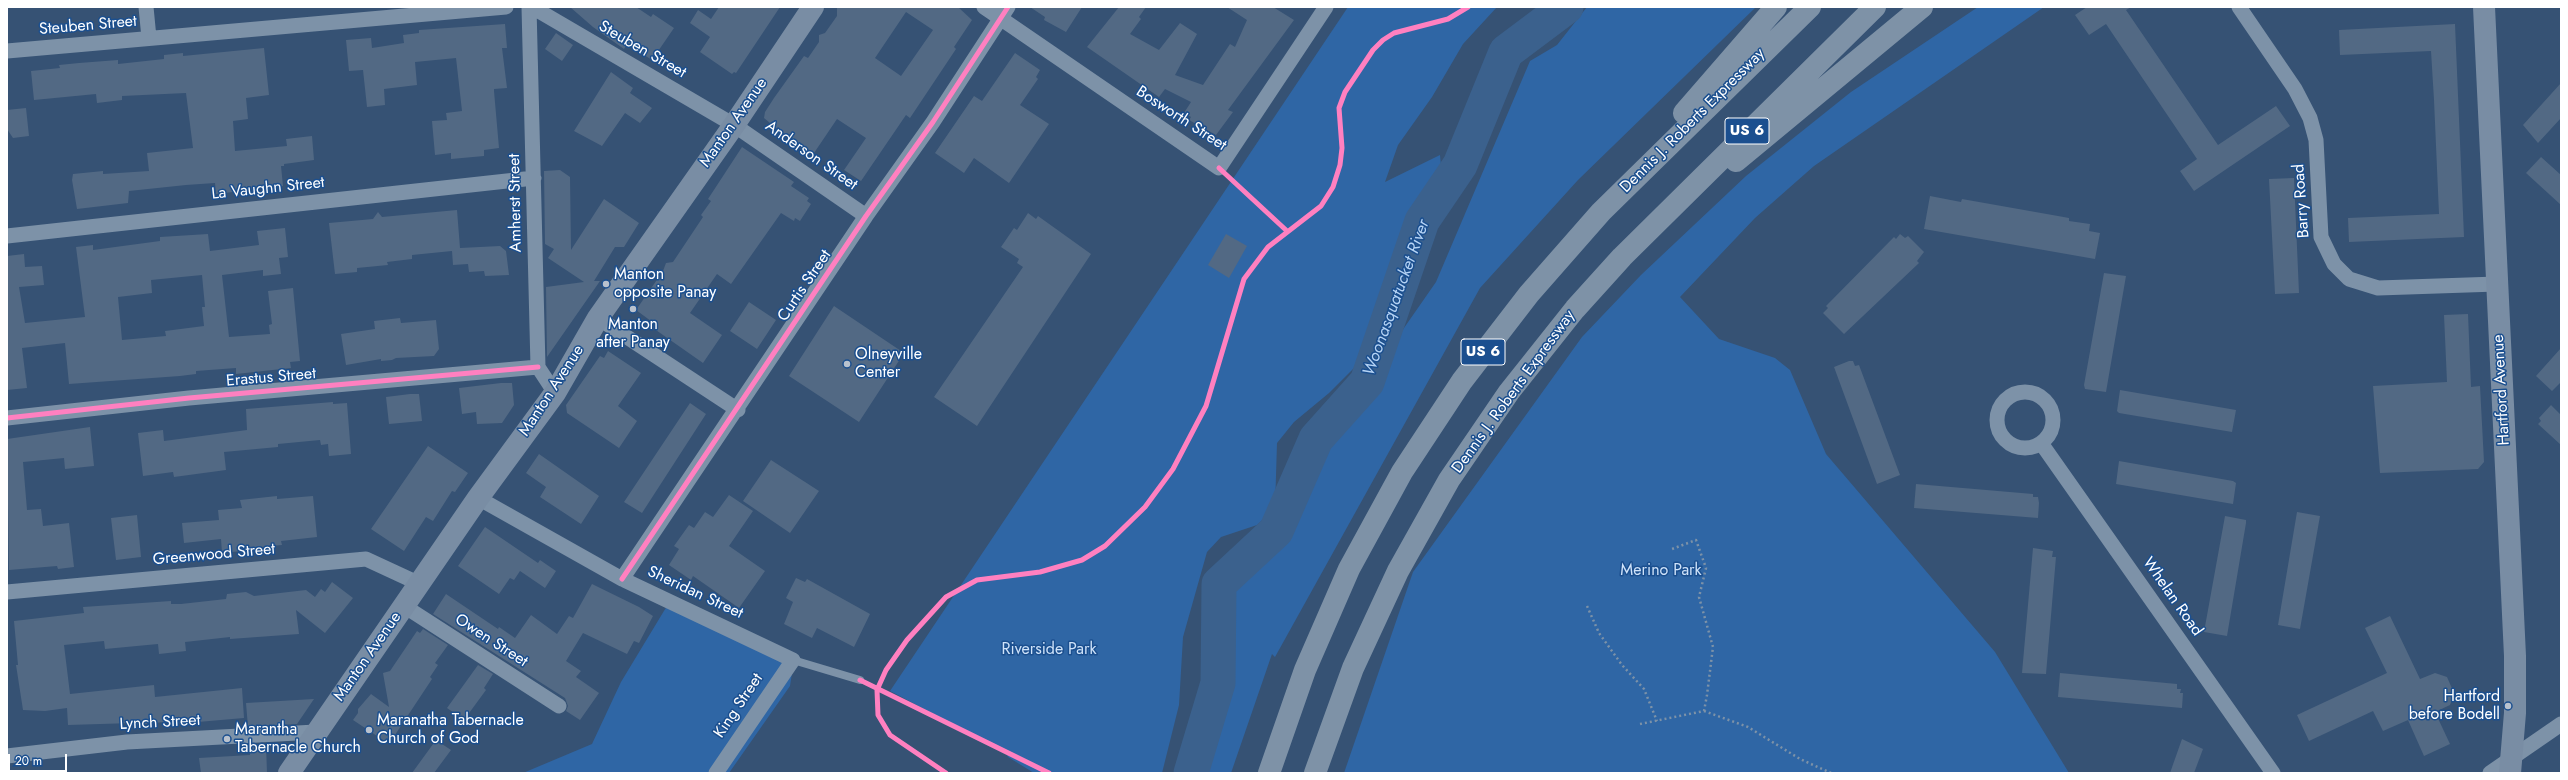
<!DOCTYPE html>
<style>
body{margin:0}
#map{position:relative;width:2568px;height:780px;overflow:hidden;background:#365274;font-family:Jost,sans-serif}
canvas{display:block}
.frame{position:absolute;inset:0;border:8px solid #fff;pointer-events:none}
.scale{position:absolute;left:8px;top:754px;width:59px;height:18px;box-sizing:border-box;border:2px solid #fff;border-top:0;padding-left:5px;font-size:12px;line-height:14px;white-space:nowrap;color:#fff;-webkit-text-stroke:3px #1b4f8f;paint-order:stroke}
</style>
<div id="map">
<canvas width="2568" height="780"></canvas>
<div class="frame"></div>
<div class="scale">20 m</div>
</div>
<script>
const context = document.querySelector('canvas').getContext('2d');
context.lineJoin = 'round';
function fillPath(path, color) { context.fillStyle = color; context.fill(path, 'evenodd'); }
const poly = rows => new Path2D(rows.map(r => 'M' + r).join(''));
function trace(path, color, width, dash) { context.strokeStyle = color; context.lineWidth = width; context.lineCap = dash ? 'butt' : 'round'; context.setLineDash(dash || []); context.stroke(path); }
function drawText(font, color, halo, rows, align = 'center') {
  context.font = font + ' Jost,sans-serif'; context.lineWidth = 3; context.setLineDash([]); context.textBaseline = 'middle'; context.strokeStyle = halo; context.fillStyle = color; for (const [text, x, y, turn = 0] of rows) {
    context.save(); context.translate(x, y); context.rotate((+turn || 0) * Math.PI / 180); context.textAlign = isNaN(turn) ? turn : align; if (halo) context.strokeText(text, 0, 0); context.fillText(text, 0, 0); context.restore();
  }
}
const green = poly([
 [1348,7,1497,7,1463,44,1432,97,1398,145,1385,182,1440,155,1443,189,1429,226,1385,303,1360,362,1329,393,1294,422,1277,443,1275,508,1257,525,1221,537,1207,552,1183,637,1179,705,1162,773,1034,773,1008,757,1006,752,890,691],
 [1587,7,1756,7,1578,180,1480,288,1275,657,1272,654,1231,773,1195,773,1218,627,1248,566,1274,531,1310,463,1436,282,1530,61,1557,45],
 [1978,7,2044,7,1814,166,1755,218,1680,297,1719,339,1775,358,1790,370,1826,454,1995,652,2069,773,1344,773,1413,572,1582,337,1641,275,1746,176,1851,92],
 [670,601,782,654,792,673,790,686,729,773,523,773,592,744,621,682]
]);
const river = poly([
 [1191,773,1218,683,1219,584,1276,531,1316,439,1367,382,1422,221,1460,165,1506,52,1566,7]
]);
const building = poly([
 [570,7,636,7,651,17,653,14,674,28,652,60,627,44,624,49,593,27],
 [719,7,780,7,736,73,734,72,732,74,700,52,710,37,690,23,698,10,711,19],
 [837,7,958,7,972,20,954,47,956,49,910,118,906,115,861,181,844,170,866,138,837,119,814,153,782,133,764,118,765,112,774,98,804,56,808,58,819,42,819,35,825,33,837,16],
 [906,12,933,30,901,76,875,58],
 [1030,7,1082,7,1066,32,1044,20,1045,17],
 [1119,7,1146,7,1139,17,1141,19,1130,34,1159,50,1180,23,1197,34,1175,75,1203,85,1230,44,1235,47,1247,20,1227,7,1273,7,1294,20,1228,110,1233,112,1216,135,1189,120,1191,117,1184,113,1191,102,1165,89,1159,97,1087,47],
 [2087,7,2131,7,2126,10,2218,145,2276,106,2290,126,2194,191,2180,171,2197,159,2106,24,2089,35,2075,15],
 [505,24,507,48,502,48,507,88,494,89,494,91,499,148,484,150,484,156,451,159,451,153,435,155,432,121,447,120,446,113,462,111,456,58,415,62,417,85,384,89,385,105,367,107,363,70,349,71,346,40,371,38,372,48,404,43,403,35,419,33,419,30],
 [2455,24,2464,237,2349,242,2348,218,2439,214,2434,100,2431,51,2340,55,2339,30],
 [556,33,573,45,562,61,545,49],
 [264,48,269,95,246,98,248,119,233,121,235,151,287,146,286,139,312,136,314,160,284,164,284,166,281,166,283,186,216,194,215,183,186,185,129,191,128,203,77,209,72,180,73,174,103,171,103,174,149,171,147,153,193,148,186,93,122,96,122,100,97,103,96,94,34,100,31,71,60,68,59,65,79,63,118,60,118,64,164,59,164,55,183,53,183,56],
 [1015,53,1040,70,1036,77,1038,79,1020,105,1049,124,1009,183,974,158,964,173,935,153,974,96,982,101],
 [611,72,633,88,630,93,652,108,640,123,625,113,602,146,574,131],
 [2561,83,2561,118,2538,143,2523,125],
 [26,108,29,136,13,138,7,129,7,110],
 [742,147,794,182,791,186,809,198,807,201,811,204,800,221,795,218,794,221,781,213,731,284,717,274,690,313,722,335,703,363,653,328,655,324,636,310,663,271,666,263,673,262,703,217,701,215,711,201,708,199],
 [2541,157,2561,175,2561,205,2526,173],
 [560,170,570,177,571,250,604,199,639,223,624,247,615,247,594,281,600,281,547,357,546,287,584,282,548,258,554,249,545,244,544,171],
 [2294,178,2299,293,2275,294,2269,179],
 [1930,196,1961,202,1962,199,2058,216,2069,218,2069,221,2090,224,2089,231,2100,233,2095,259,1924,229],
 [457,210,460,248,500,246,506,251,509,275,485,276,484,271,469,272,468,264,453,265,452,251,412,255,412,259,387,262,388,265,357,268,357,272,335,274,329,223,373,219,378,212,382,217],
 [1028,213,1036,219,1038,216,1091,254,977,426,934,397,1023,267,1017,263,1019,259,1001,247,1014,228,1017,230],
 [285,228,288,257,279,258,281,274,263,276,263,270,222,275,229,337,270,334,269,325,272,324,268,291,293,288,300,361,290,362,291,368,236,374,236,368,196,371,196,374,180,376,69,384,65,343,22,348,27,388,7,390,7,256,24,254,25,267,42,266,44,285,19,287,25,323,85,317,76,247,93,245,93,250,160,241,160,237,208,234,210,251,259,245,257,231],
 [202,275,205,307,202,307,204,326,165,331,166,336,122,340,118,297,152,293,151,280],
 [1226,234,1247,246,1229,278,1208,265],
 [1900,234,1905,238,1908,236,1924,252,1917,261,1919,263,1844,334,1823,313,1828,308,1826,306,1894,237,1896,239],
 [2104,273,2126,276,2106,392,2085,389,2084,385],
 [749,302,776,320,757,349,730,331],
 [834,306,904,353,859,422,789,376],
 [2468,314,2471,387,2480,386,2484,462,2478,469,2380,473,2373,386,2447,382,2444,315],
 [400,318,401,323,436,320,439,349,434,356,396,358,392,360,381,361,381,359,346,365,341,334,375,329,374,321],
 [2561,348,2561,382,2552,391,2536,376],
 [608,351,641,373,618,406,637,421,619,448,567,413,566,405,600,356,604,358],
 [1849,361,1853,361,1855,366,1859,365,1900,475,1877,484,1834,367],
 [501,383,512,383,514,405,502,423,477,424,476,412,462,414,459,388],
 [2120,390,2236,410,2232,432,2119,413,2117,411],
 [410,394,419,394,422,421,389,424,386,397],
 [333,402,333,404,347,403,351,454,329,456,328,444,321,445,320,440,278,444,278,447,224,452,226,470,174,477,173,472,143,476,138,433,163,430,164,441,247,430,246,409],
 [690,403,706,414,642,513,624,502],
 [2551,405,2561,415,2561,445,2538,424,2541,421,2539,418],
 [90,427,94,466,65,469,64,458,23,462,27,510,41,509,43,526,69,523,74,567,58,569,57,566,9,570,7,439],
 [428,446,468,473,455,492,452,491,433,521,426,517,404,551,371,529],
 [539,454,599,496,581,524,540,497,546,487,526,473],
 [771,460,819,491,790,533,743,501],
 [2119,461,2233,481,2236,483,2233,504,2116,484],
 [1916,484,2033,494,2033,497,2038,497,2039,503,2038,518,1914,508],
 [729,495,753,511,729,546,765,571,739,608,693,576,691,580,669,565,679,549,674,546,689,525,694,528,705,512,713,517],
 [277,496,277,499,313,496,317,537,281,541,282,545,270,546,271,548,222,553,221,539,184,543,182,523,219,520,218,510,242,508,240,500],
 [2297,512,2320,516,2300,629,2278,625],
 [137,515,141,557,116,560,111,518],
 [2225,516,2246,520,2246,523,2227,636,2204,632],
 [485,527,538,563,540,560,556,571,545,588,520,571,514,580,510,578,499,594,458,566],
 [2033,548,2053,551,2052,557,2056,557,2046,674,2022,673],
 [796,578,805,582,807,579,870,614,854,647,817,628,812,638,784,624,793,602,786,598],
 [332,582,353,598,325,633,296,610,299,634,230,639,230,637,185,642,186,651,159,654,158,644,105,649,104,641,64,645,70,694,154,685,155,697,242,688,244,718,175,724,174,721,134,725,133,723,68,725,67,708,45,711,23,710,16,665,18,665,14,621,84,613,83,607,171,601,171,604,181,604,226,599,227,594,246,592,254,596,306,590,315,597,321,589,325,592],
 [592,584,639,607,653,616,639,643,634,641,627,654,583,633,566,661,581,671,576,677,599,693,580,720,566,711,568,706,565,698,433,614,446,594,498,629,499,627,515,638,531,615,557,634,569,616,573,618],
 [2390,616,2420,679,2435,673,2447,677,2454,693,2450,705,2435,712,2450,744,2424,756,2408,720,2383,731,2373,711,2309,741,2297,715,2387,673,2365,628],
 [423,629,448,645,435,663,438,665,430,677,432,679,389,744,353,720,358,713,358,709,371,694,389,707,383,673,390,671,417,631,420,633],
 [478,665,493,674,484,688,486,690,464,720,447,708],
 [2060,673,2177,684,2177,689,2181,689,2180,693,2183,693,2182,708,2058,697],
 [314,699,297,724,248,727,246,703],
 [2182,739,2203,749,2194,773,2170,773],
 [436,740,451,750,434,773,412,773],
 [266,744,267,773,201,773,199,758,250,755,249,745]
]);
const path = poly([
 [1587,606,1599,633,1622,665,1644,689,1657,721],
 [1704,711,1748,727,1800,759,1831,773],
 [1640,724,1704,711,1707,695,1713,647,1699,597,1706,568,1696,540,1672,549]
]);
const lane = poly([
 [793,660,860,680]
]);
const street = poly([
 [146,7,149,38],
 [529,7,538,367,555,393],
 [532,7,734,125,866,216],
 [984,7,1219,168,1326,7],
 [2239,7,2295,89,2310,118,2316,140,2321,237,2334,264,2349,279,2378,288,2497,284],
 [7,51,506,7],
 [7,236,534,178],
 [598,318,738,410],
 '1997 420a28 28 0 1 1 56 0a28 28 0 1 1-56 0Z',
 [7,418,189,398,538,367],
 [2041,443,2273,773],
 [478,498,622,579,793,660,716,773],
 [622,579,866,216,933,122,1008,7],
 [7,592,366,559,420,584],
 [404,606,559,706],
 [7,756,127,742,316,732],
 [2490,773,2561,724]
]);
const secondary = poly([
 [2484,7,2515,656,2515,713,2510,773],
 [289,773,478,498,555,393,598,318,734,125,813,7]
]);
const highway = poly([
 [1684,113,1776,7],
 [1736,161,1922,7],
 [1269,773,1305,670,1349,569,1402,472,1462,381,1529,294,1601,212,1810,7],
 [1315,773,1353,668,1398,571,1449,480,1509,392,1575,309,1622,257,1875,7]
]);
const cycleway = poly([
 [1219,168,1287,231],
 [7,418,189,398,538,367],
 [622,579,866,216,933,122,1008,7],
 [860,680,1049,773],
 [946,773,890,735,878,715,877,690,886,670,907,640,946,597,977,580,1040,572,1082,560,1105,546,1145,507,1173,469,1206,406,1244,279,1268,247,1321,206,1333,187,1340,165,1342,148,1339,108,1345,92,1373,50,1383,40,1394,33,1448,19,1468,7]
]);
const markers = [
 [606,284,4,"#b9c2ce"],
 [633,309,4,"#b9c2ce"],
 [847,364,4,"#b9c2ce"],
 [2508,706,4,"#b9c2ce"],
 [369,730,4,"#b9c2ce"],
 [227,739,4,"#b9c2ce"]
];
const shields = [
 [1747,131,44],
 [1483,352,44]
];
const shieldNames = [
 ["US 6",1747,131],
 ["US 6",1483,352]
];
const streetNames = [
 ["Steuben Street",88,26,-5],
 ["Steuben Street",642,50,30],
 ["Bosworth Street",1181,119,33],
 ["Dennis J. Roberts Expressway",1693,121,-45],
 ["Manton Avenue",734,123,-55],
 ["Anderson Street",811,156,35],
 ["La Vaughn Street",268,189,-6],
 ["Barry Road",2302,201,-94],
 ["Amherst Street",516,203,-91],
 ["Curtis Street",805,286,-56],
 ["Erastus Street",271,378,-5],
 ["Hartford Avenue",2502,390,-93],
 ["Manton Avenue",552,391,-57],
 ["Dennis J. Roberts Expressway",1514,392,-54],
 ["Greenwood Street",214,555,-5],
 ["Sheridan Street",695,593,25],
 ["Whelan Road",2172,597,55],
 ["Owen Street",491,641,33],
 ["Manton Avenue",368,657,-55],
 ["King Street",739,706,-56],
 ["Lynch Street",160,723,-3]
];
const poiNames = [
 ["Manton",614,275],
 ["opposite Panay",614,293],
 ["Manton",633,325,"center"],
 ["after Panay",633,343,"center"],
 ["Olneyville",855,355],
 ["Center",855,373],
 ["Hartford",2500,697,"right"],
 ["before Bodell",2500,715,"right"],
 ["Maranatha Tabernacle",377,721],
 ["Church of God",377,739],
 ["Marantha",235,730],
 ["Tabernacle Church",235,748]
];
const parkNames = [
 ["Merino Park",1661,571],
 ["Riverside Park",1049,650]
];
const waterNames = [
 ["Woonasquatucket River",1397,298,-70]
];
fillPath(green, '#2f66a5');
trace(river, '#3b618d', 35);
fillPath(building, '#526984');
trace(path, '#7d92a8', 2.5, [2, 3]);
trace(lane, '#7d92a8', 8);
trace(street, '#7d92a8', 15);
trace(secondary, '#798da4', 22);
trace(highway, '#7e92a7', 22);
trace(cycleway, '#ff80c0', 5);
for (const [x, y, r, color] of markers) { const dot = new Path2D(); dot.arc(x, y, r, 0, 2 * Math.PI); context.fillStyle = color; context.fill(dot); trace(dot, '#1b4f8f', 1.5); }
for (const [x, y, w] of shields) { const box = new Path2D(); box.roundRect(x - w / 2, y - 13, w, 26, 3); context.fillStyle = '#1b4f8f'; context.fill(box); trace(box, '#fff', 1); }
drawText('bold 15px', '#fff', null, shieldNames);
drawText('16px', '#fff', '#1b4f8f', streetNames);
drawText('16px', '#fff', '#1b4f8f', poiNames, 'left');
drawText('16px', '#cfe3fa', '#1b4f8f', parkNames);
drawText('italic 17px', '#b5d3f5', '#1b4f8f', waterNames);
</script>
